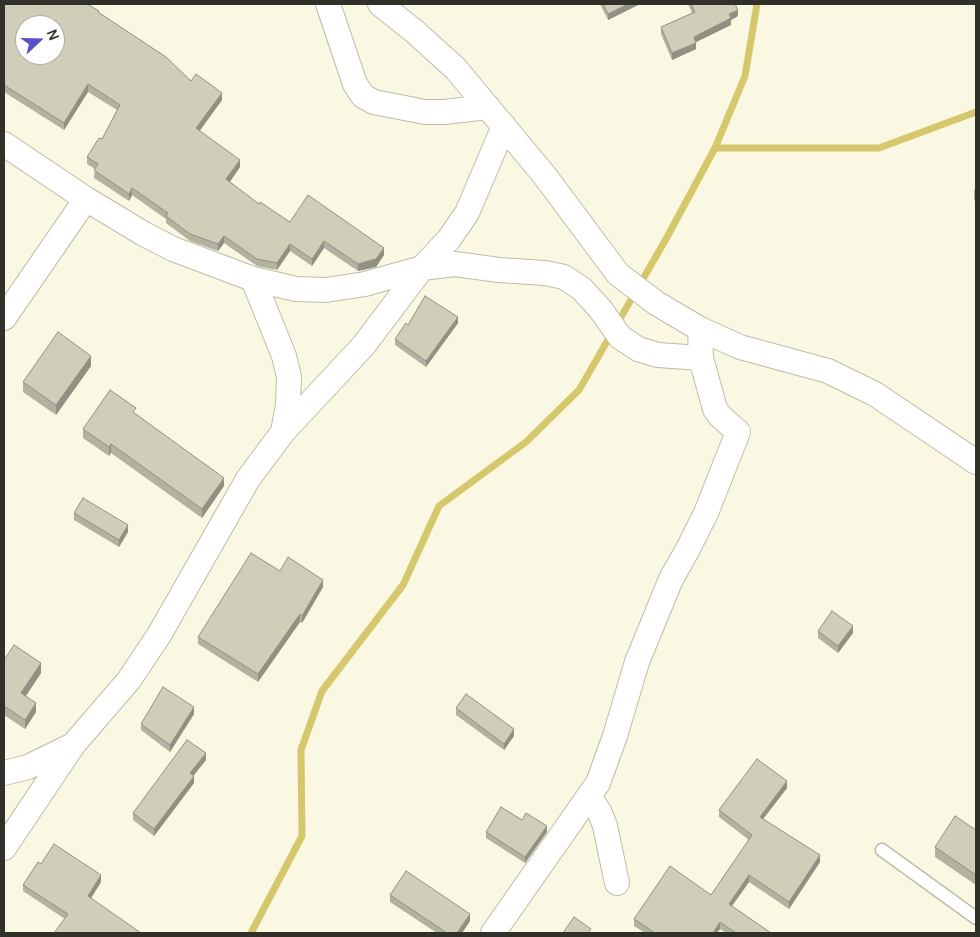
<!DOCTYPE html>
<style>
body{margin:0}
#map{position:relative;width:980px;height:937px;overflow:hidden;background:#faf8e2;font-family:Manrope,sans-serif}
canvas{display:block}
.frame{position:absolute;inset:0;border:5px solid #323129;pointer-events:none}
.north{position:absolute;left:15px;top:15px;width:50px;height:50px;box-sizing:border-box;background:#fff;border:1px solid #adada9;border-radius:50%;rotate:69deg;font-size:14px;font-weight:700;line-height:20px;text-align:center;color:#323129}
.north::after{content:'';display:block;margin:auto;width:18px;height:22px;background:#5950c8;clip-path:polygon(50% 0,100% 100%,50% 72%,0 100%)}
</style>
<div id="map">
<canvas width="980" height="937"></canvas>
<div class="frame"></div>
<div class="north">N</div>
</div>
<script>
const context = document.querySelector('canvas').getContext('2d');
context.lineJoin = 'round';
const poly = rows => new Path2D(rows.map(r => 'M' + r).join(''));
function trace(path, color, width, dash) { context.strokeStyle = color; context.lineWidth = width; context.lineCap = dash ? 'butt' : 'round'; context.setLineDash(dash || []); context.stroke(path); }
function fillPath(path, color) { context.fillStyle = color; context.fill(path, 'evenodd'); }
const stream = poly([
 [715,148,879,148,976,112],
 [251,933,302,836,301,750,322,691,403,585,439,506,526,442,579,390,666,239,715,148,745,76,757,4]
]);
const lane = poly([
 [882,850,976,918]
]);
const street = poly([
 [328,4,355,84,363,96,374,102,425,112,444,112,488,107],
 [380,4,414,31,455,68,545,176,618,274,656,303,700,329,740,347,828,371,875,394,976,462],
 [4,144,86,199,4,318],
 [86,199,144,234,173,249,253,279,296,289,326,290,365,284,422,268,455,264,499,270,545,273,564,277,582,289,601,310,620,337,638,349,658,355,701,358],
 [253,279,284,356,289,377,288,405,283,432],
 [4,773,28,767,71,746],
 [589,796,600,813,605,826,617,883],
 [4,848,73,745,129,680,159,635,248,479,283,432,364,345,422,268,449,239,467,213,504,126],
 [493,933,598,783,615,736,637,662,671,579,688,549,706,513,738,432,720,416,715,409,701,358,700,329]
]);
const wall = poly([
 [4,4,99,13,191,81,222,100,199,131,240,167,230,182,259,204,290,222,384,255,376,267,358,271,324,248,312,266,290,251,277,270,257,266,224,243,218,251,190,241,166,223,166,219,132,195,129,201,94,178,95,169,87,164,87,157,102,139,117,110,88,92,64,130,4,92],
 [600,4,640,4,608,20],
 [688,4,735,4,738,16,731,20,731,25,696,42,696,49,672,60,661,34,661,27,692,13],
 [976,188,976,202,974,200,974,190],
 [458,323,426,367,395,345,395,339,408,325],
 [91,366,56,415,23,392,23,382],
 [136,415,224,486,202,518,111,453,109,456,83,438,83,429],
 [74,513,128,532,119,547,74,520],
 [280,571,323,587,302,623,300,622,258,682,198,644,198,637],
 [818,631,853,633,838,653,818,638],
 [4,660,41,673,26,696,36,712,25,729,4,715],
 [456,708,514,736,504,750,456,715],
 [194,714,170,752,141,730,141,724],
 [206,760,193,776,194,783,154,836,133,820,133,813],
 [787,788,763,819,820,862,789,909,749,882,732,906,771,933,726,933,720,929,717,933,645,933,634,926,634,919,711,895,749,840,719,817,719,810],
 [522,820,547,832,525,863,486,838,486,832],
 [976,830,976,885,935,857,935,847],
 [41,864,101,882,91,898,65,919,23,891,23,885],
 [390,895,470,921,462,933,437,933,390,902]
]);
const shadedWall = poly([
 [628,4,640,4,608,20,608,14],
 [738,10,738,16,731,20,731,25,694,43,694,37,729,14],
 [696,43,696,49,672,60,672,53],
 [88,84,88,92,64,130,64,123],
 [222,93,222,100,196,136,196,128],
 [240,160,240,167,226,187,226,179],
 [132,188,132,195,129,201,129,194],
 [224,236,224,243,218,251,218,244],
 [324,241,324,248,312,266,312,259],
 [290,244,290,251,277,270,277,263],
 [384,248,384,255,376,267,358,271,358,264],
 [458,317,458,323,426,367,426,361],
 [91,356,91,366,56,415,56,405],
 [111,444,111,453,109,456,109,447],
 [224,478,224,486,202,518,202,509],
 [128,525,128,532,119,547,119,540],
 [323,580,323,587,302,623,302,616],
 [300,614,300,622,258,682,258,674],
 [853,626,853,633,838,653,838,646],
 [41,663,41,673,21,703,21,693],
 [36,703,36,712,25,729,25,720],
 [194,707,194,714,170,752,170,745],
 [514,729,514,736,504,750,504,744],
 [206,753,206,760,190,780,190,773],
 [194,776,194,783,154,836,154,829],
 [787,781,787,788,760,823,760,817],
 [547,826,547,832,525,863,525,857],
 [820,855,820,862,789,909,789,902],
 [101,875,101,882,88,903,88,896],
 [749,875,749,882,729,910,729,904],
 [470,914,470,921,462,933,457,933],
 [720,922,720,929,717,933,713,933]
]);
const building = poly([
 [4,4,87,4,99,11,98,12,166,57,191,81,196,74,222,93,196,128,240,160,226,179,259,204,260,202,290,222,308,195,384,248,376,259,358,264,324,241,312,259,290,244,277,263,257,259,224,236,218,244,190,234,166,216,168,213,132,188,129,194,94,170,98,164,87,157,99,138,102,139,120,105,88,84,64,123,4,85,4,4],
 [25,25,55,25,55,55,25,55,25,25],
 [603,4,628,4,608,14,603,4],
 [691,4,735,4,738,10,729,14,731,18,694,37,696,43,672,53,661,27,695,12,691,4],
 [425,296,458,317,426,361,395,339,406,323,408,325,425,296],
 [58,332,91,356,56,405,23,382,58,332],
 [110,390,136,408,133,412,224,478,202,509,111,444,109,447,83,429,110,390],
 [83,498,128,525,119,540,74,513,83,498],
 [251,553,280,571,288,557,323,580,302,616,300,614,258,674,198,637,251,553],
 [832,611,853,626,838,646,818,631,832,611],
 [14,645,41,663,21,693,36,703,25,720,4,706,4,660,14,645],
 [163,687,194,707,170,745,141,724,163,687],
 [466,694,514,729,504,744,456,708,466,694],
 [187,740,206,753,190,773,194,776,154,829,133,813,187,740],
 [757,759,787,781,760,817,820,855,789,902,749,875,729,904,771,933,736,933,720,922,713,933,655,933,634,919,670,866,711,895,752,835,719,810,757,759],
 [501,807,522,820,526,813,547,826,525,857,486,832,501,807],
 [955,816,976,830,976,875,935,847,955,816],
 [54,844,101,875,88,896,141,933,54,933,68,914,23,885,38,862,41,864,54,844],
 [406,871,470,914,457,933,447,933,390,895,406,871],
 [574,917,591,929,588,933,563,933,574,917]
]);
trace(stream, '#d5c86c', 7);
trace(lane, '#bebca8', 15);
trace(street, '#bebca8', 26);
trace(lane, '#fff', 12);
trace(street, '#fff', 24);
fillPath(wall, '#b3b19f');
fillPath(shadedWall, '#929082');
fillPath(building, '#d0ceb9');
trace(building, '#929082', 1);
</script>
